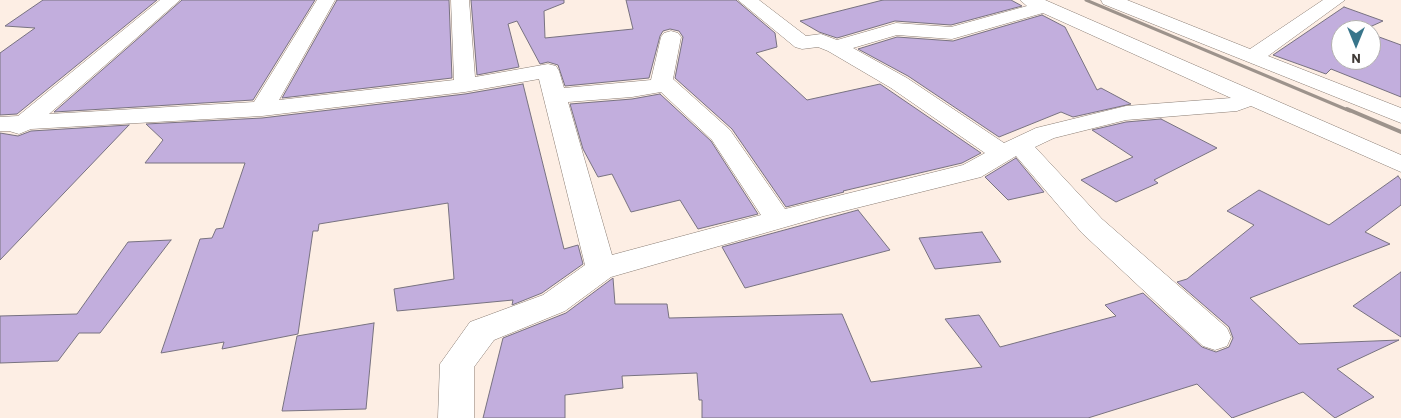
<!DOCTYPE html>
<style>
body{margin:0}
#map{position:relative;width:1401px;height:418px;overflow:hidden;background:#fdeee4;font-family:Barlow,sans-serif}
canvas{display:block}
.north{position:absolute;left:1331px;top:20px;width:50px;height:50px;box-sizing:border-box;background:#fff;border:1px solid #b2b0ae;border-radius:50%;rotate:180deg;font-size:14px;font-weight:700;line-height:20px;text-align:center;color:#3f3935}
.north::after{content:'';display:block;margin:auto;width:18px;height:22px;background:#38758b;clip-path:polygon(50% 0,100% 100%,50% 72%,0 100%)}
</style>
<div id="map">
<canvas width="1401" height="418"></canvas>
<div class="north">N</div>
</div>
<script>
const context = document.querySelector('canvas').getContext('2d');
context.lineJoin = 'round';
function fillPath(path, color) { context.fillStyle = color; context.fill(path, 'evenodd'); }
const poly = rows => new Path2D(rows.map(r => 'M' + r).join(''));
function trace(path, color, width, dash) { context.strokeStyle = color; context.lineWidth = width; context.lineCap = dash ? 'butt' : 'round'; context.setLineDash(dash || []); context.stroke(path); }
const building = poly([
 [43,0,157,0,17,114,0,115,0,53,35,28,5,26,43,0],
 [182,0,315,0,253,100,54,112,182,0],
 [337,0,449,0,452,78,282,98,337,0],
 [471,0,564,0,564,3,544,11,545,38,633,29,626,0,736,0,775,33,777,47,756,53,807,100,880,84,981,153,962,163,843,191,844,192,786,207,732,129,675,78,683,37,679,31,670,29,663,31,660,36,649,78,565,86,558,65,548,62,540,64,517,21,508,24,519,67,477,75,471,0],
 [883,0,1011,0,1022,6,951,25,895,21,837,38,819,32,800,21,883,0],
 [1344,7,1383,21,1363,30,1341,30,1341,60,1371,60,1371,34,1401,45,1401,97,1331,69,1326,74,1273,55,1344,7],
 [1042,15,1065,27,1097,90,1101,88,1131,104,1073,117,1061,112,999,137,908,76,858,49,897,37,953,41,1042,15],
 [523,84,564,249,578,245,583,264,542,293,512,305,513,300,397,311,394,289,454,279,448,203,319,224,318,231,313,231,298,334,222,349,224,342,161,353,200,239,212,238,216,229,223,228,245,163,145,163,163,140,146,124,262,118,465,94,523,84],
 [660,94,711,141,758,214,698,229,680,200,631,212,612,174,598,177,583,149,570,104,632,99,660,94],
 [1161,119,1217,148,1154,180,1158,183,1116,202,1081,180,1133,157,1092,130,1126,122,1161,119],
 [129,125,0,260,0,133,18,136,31,131,129,125],
 [1016,158,1044,192,1008,200,985,177,1016,158],
 [1398,176,1401,180,1401,205,1365,232,1390,244,1250,298,1299,344,1399,340,1337,369,1374,397,1335,418,1303,392,1232,418,1197,384,1088,418,702,418,702,400,699,400,697,373,622,376,623,388,565,395,565,418,483,418,503,338,566,313,613,278,615,304,667,304,669,318,842,314,871,382,982,367,945,319,979,315,1000,347,1116,316,1105,305,1143,293,1202,347,1216,352,1229,347,1233,338,1229,327,1177,282,1187,279,1254,225,1227,211,1259,190,1329,225,1398,176],
 [858,210,890,250,745,288,722,247,858,210],
 [982,232,1001,262,935,269,919,238,982,232],
 [171,240,100,333,79,333,58,361,0,363,0,316,77,314,128,242,171,240],
 [1401,272,1401,337,1353,306,1401,272],
 [374,323,366,409,282,411,297,336,374,323]
]);
const minor = poly([
 [160,0,180,0,49,114,254,102,317,0,335,0,279,100,454,80,451,0,469,0,475,77,548,64,556,66,559,71,564,88,651,80,661,37,664,33,671,31,678,33,681,37,673,79,730,130,785,209,963,165,985,153,891,88,828,51,818,47,802,49,795,47,738,0,759,0,806,36,821,34,837,40,896,23,951,27,1027,6,1020,0,1045,0,1401,155,1401,172,1251,106,1237,111,1126,120,1054,138,1035,147,1102,219,1227,328,1231,337,1227,346,1215,350,1203,346,1082,233,1016,156,981,177,824,216,611,277,565,311,494,340,474,367,474,418,438,418,440,364,470,322,543,295,585,265,539,79,465,92,262,116,31,129,19,134,9,131,0,131,0,117,18,116,160,0],
 [1043,13,1231,98,1126,106,1036,128,1004,143,907,78,853,48,897,35,952,39,1043,13],
 [661,92,712,140,761,215,612,255,568,102,632,97,661,92],
 [1101,0,1127,0,1250,49,1323,0,1345,0,1268,56,1401,108,1401,123,1103,4,1101,0]
]);
const railFar1 = poly([
 [1086,0,1350,111]
]);
const rail = poly([
 [1347,109,1401,132]
]);
fillPath(building, '#c2aedd');
trace(building, '#787280', 1);
trace(minor, '#8a7d74', 1);
fillPath(minor, '#fff');
trace(railFar1, '#9d938c', 3);
trace(rail, '#9d938c', 4);
</script>
